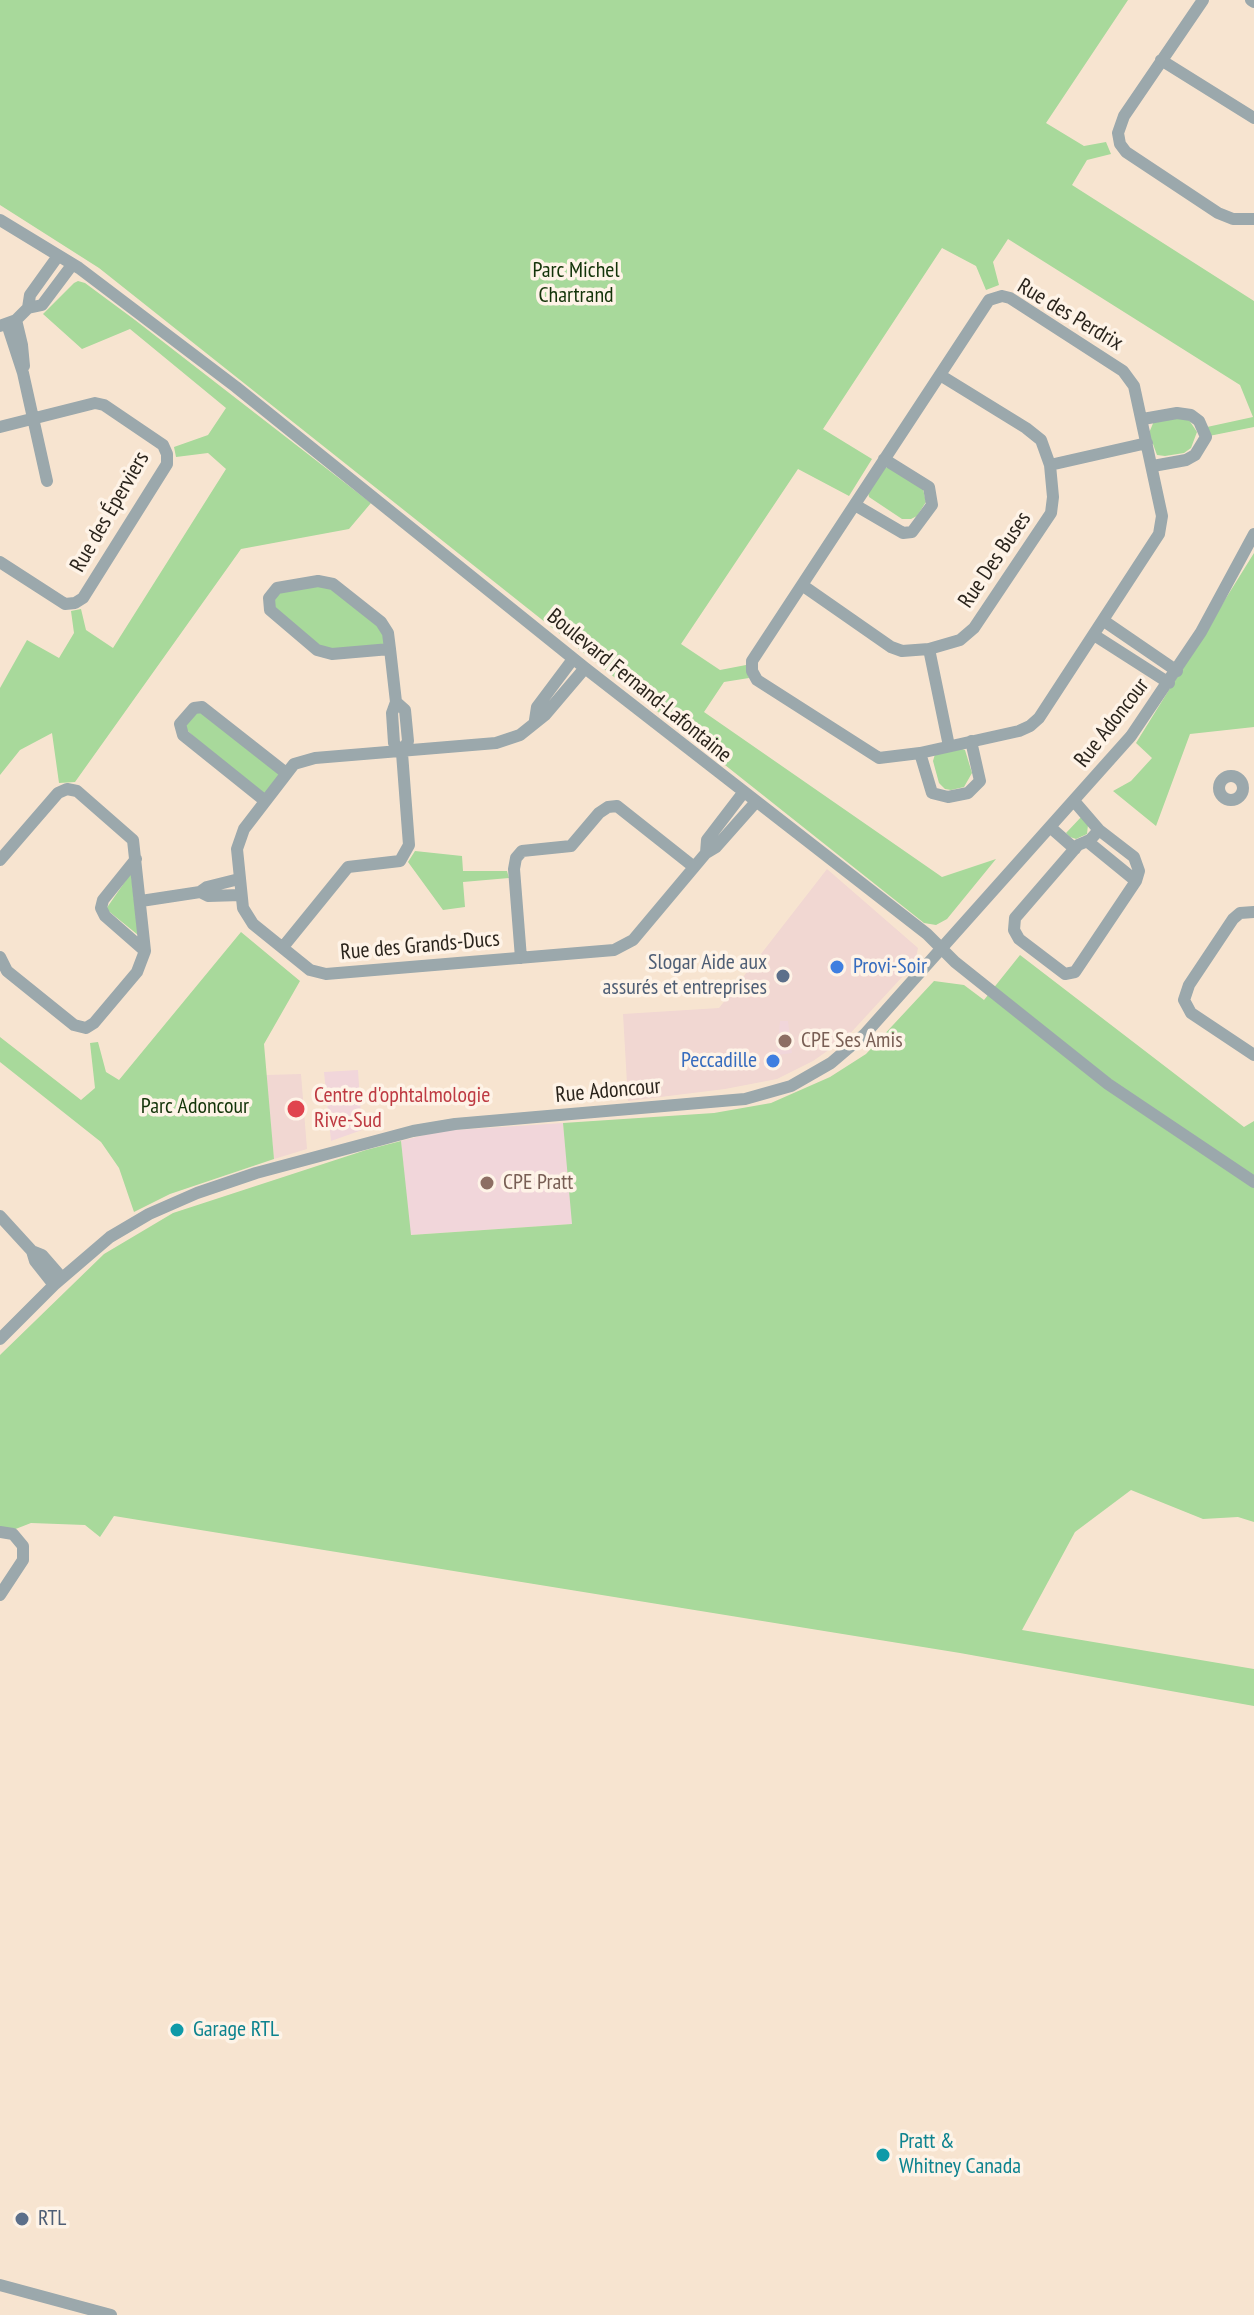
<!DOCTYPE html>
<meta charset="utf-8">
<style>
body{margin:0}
canvas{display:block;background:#f7e4d0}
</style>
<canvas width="1254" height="2315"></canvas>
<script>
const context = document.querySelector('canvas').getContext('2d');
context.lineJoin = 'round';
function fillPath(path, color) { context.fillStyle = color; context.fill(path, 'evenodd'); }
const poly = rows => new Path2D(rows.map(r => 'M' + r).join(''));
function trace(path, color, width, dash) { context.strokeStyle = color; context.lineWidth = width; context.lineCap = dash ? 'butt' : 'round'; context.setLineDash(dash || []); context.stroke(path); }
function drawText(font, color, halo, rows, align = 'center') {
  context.font = font + ' "PT Sans Narrow",sans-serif'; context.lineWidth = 7; context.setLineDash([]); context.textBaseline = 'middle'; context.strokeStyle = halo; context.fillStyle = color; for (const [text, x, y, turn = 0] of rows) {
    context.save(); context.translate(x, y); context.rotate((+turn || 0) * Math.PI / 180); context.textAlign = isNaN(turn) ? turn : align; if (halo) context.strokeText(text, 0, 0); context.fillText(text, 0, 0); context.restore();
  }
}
const commercial = poly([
 [827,869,918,948,915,963,846,1038,813,1061,777,1079,725,1089,628,1101,623,1014,719,1008],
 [301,1074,307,1149,274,1159,266,1075]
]);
const education = poly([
 [780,1021,788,1021,792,1053,777,1055],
 [358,1070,362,1130,331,1141,324,1072],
 [563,1123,573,1224,410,1235,401,1141,440,1131]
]);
const green = poly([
 [0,0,1128,0,1046,123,1084,146,1106,142,1111,154,1087,160,1072,185,1254,301,1254,427,1209,436,1207,427,1253,417,1240,385,1008,239,993,262,999,285,986,290,976,266,942,248,823,429,872,459,849,496,798,469,681,644,720,670,746,665,749,678,724,682,704,712,942,877,996,859,947,919,936,925,924,923,99,268,0,205],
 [78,281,85,283,135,320,371,503,349,529,241,549,75,782,59,783,52,733,20,750,0,775,0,688,27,640,59,658,74,633,71,611,81,609,86,630,113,648,226,469,208,453,176,457,174,447,208,435,226,408,130,329,82,349,43,314,74,283],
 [1187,417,1197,432,1191,448,1184,453,1165,456,1157,455,1149,433,1154,421],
 [889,467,923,489,926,502,917,516,911,519,902,519,869,497,868,492,884,468],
 [1254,553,1254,727,1190,734,1156,826,1113,791,1131,781,1152,758,1136,743],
 [318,581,381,622,390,649,332,654,270,610,277,588],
 [194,708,286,773,264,800,180,724],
 [956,747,965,750,972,773,964,787,951,790,945,789,939,783,933,761,935,754],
 [1083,815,1088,825,1087,834,1076,839,1070,837,1066,833],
 [415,851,462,856,463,871,507,871,509,878,463,882,465,907,443,910,408,862],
 [131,873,138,935,106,909],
 [241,932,300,981,264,1044,274,1159,170,1194,134,1212,119,1168,101,1142,0,1062,0,1037,81,1100,95,1088,90,1043,98,1042,106,1072,119,1080],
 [1020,955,1244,1127,1254,1121,1254,1522,1238,1517,1203,1519,1131,1490,1075,1532,1022,1630,1254,1669,1254,1706,960,1653,114,1516,100,1537,85,1525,31,1523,13,1530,0,1528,0,1355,104,1254,173,1213,366,1150,401,1141,411,1235,572,1224,563,1123,714,1113,771,1103,830,1077,866,1054,934,981,964,985,984,1000]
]);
const minor = poly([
 [1203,0,1124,116,1118,133,1120,144,1126,152,1218,213,1233,219,1254,219],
 [1251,0,1254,2],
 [1161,60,1254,118],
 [0,220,79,268,236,387,585,668,927,934,955,962,1108,1084,1254,1182],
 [1002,296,1010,298,1123,371,1134,386,1162,516,1159,534,1039,718,1030,726,1019,731,920,753,879,758,757,680,752,671,752,661,989,300,1002,296],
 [28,308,30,295,58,256],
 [16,320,22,345,24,366],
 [7,324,23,373,47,481],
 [0,326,16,320,28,308,42,305,72,265],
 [1143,419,1177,413,1191,415,1199,421,1206,437,1195,455,1186,460,1153,466],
 [0,427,95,403,104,405,163,445,167,454,167,464,83,598,75,603,65,604,0,562],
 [1050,465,1147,443],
 [855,505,903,533,912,532,932,505,929,487,884,459],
 [318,581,333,584,381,622,388,633,390,649,332,654,317,650,270,610,269,598,277,588,318,581],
 [802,585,891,647,902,651,929,649,960,640,974,628,1051,513,1053,497,1050,465,1041,440,1026,428,940,375],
 [1104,621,1177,671],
 [1094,635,1169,683],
 [390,649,396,702,392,713,394,743,402,753],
 [929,649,949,746],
 [585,668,545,715,520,735,496,743,315,758,294,764,244,829,237,849,243,908,253,924,310,970,326,974,614,950,633,940,706,853,716,847,755,803],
 [535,720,537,707,573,659],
 [920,753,932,793,948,797,968,793,980,781,971,741],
 '1219 788a12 12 0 1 1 24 0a12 12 0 1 1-24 0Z',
 [264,800,183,735,180,724,194,708,202,707,286,773],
 [1074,801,1099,830,1134,857,1139,871,1136,881,1075,972,1065,974,1019,939,1014,930,1015,918,1078,845,1090,840,1099,830],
 [1050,827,1075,849],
 [1087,841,1136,881],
 [706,853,707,840,743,793],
 [136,859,103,900,101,908,105,916,145,951],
 [0,860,58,793,67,789,77,791,133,840,145,951,137,972,94,1023,86,1028,74,1025,7,971,0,957],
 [239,879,207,887,200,892,208,896,241,895],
 [141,901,200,892],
 [1254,912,1240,913,1233,919,1189,985,1184,1000,1191,1013,1254,1055],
 [283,947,348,867,400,861,409,845,402,753,408,741,405,710,396,702],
 [521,958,514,869,516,858,522,851,571,846,599,813,608,807,617,806,694,867],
 [0,1216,32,1251,35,1261,54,1285],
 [32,1251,42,1255,62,1278],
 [0,1339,54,1285,110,1237,149,1214,197,1193,256,1173,413,1131,455,1124,745,1099,791,1086,831,1063,865,1034,1131,736,1201,632,1254,534],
 [0,1532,13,1534,23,1546,23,1560,0,1595],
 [0,2285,111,2315]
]);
const markers = [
 [837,967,8,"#3f7fe0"],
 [783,976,8,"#5c6f8a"],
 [785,1041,8,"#8d6e63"],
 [773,1061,8,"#3f7fe0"],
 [296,1109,10,"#e0444e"],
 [487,1183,8,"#8d6e63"],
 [177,2030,8,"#0f9aa8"],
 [883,2155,8,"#0f9aa8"],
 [22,2219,8,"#5c6f8a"]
];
const parkNames = [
 ["Parc Michel",576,271],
 ["Chartrand",576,296],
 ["Parc Adoncour",195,1107]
];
const streetNames = [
 ["Rue des Perdrix",1070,315,31],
 ["Rue des Éperviers",110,512,-60],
 ["Rue Des Buses",995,560,-56],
 ["Boulevard Fernand-Lafontaine",639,686,39],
 ["Rue Adoncour",1112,723,-52],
 ["Rue des Grands-Ducs",420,946,-5],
 ["Rue Adoncour",608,1091,-5]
];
const serviceNames = [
 ["Slogar Aide aux",767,963],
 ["assurés et entreprises",767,988],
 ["RTL",38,2219,"left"]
];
const shopNames = [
 ["Provi-Soir",853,967],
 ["Peccadille",757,1061,"right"]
];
const educationNames = [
 ["CPE Ses Amis",801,1041],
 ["CPE Pratt",503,1183]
];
const healthNames = [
 ["Centre d'ophtalmologie",314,1096],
 ["Rive-Sud",314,1121]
];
const cultureNames = [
 ["Garage RTL",193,2030],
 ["Pratt &",899,2142],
 ["Whitney Canada",899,2167]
];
fillPath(commercial, '#f1d7d2');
fillPath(education, '#f1d6da');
fillPath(green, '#a8d99b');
trace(minor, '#9ba8ac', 12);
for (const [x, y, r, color] of markers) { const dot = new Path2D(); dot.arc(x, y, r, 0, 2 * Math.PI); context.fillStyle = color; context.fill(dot); trace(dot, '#fef3e7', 3); }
drawText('22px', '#133409', '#fef3e7', parkNames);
drawText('22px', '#2a241c', '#fef3e7', streetNames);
drawText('22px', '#4e5e75', '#fef3e7', serviceNames, 'right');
drawText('22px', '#366cbe', '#fef3e7', shopNames, 'left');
drawText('22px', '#785e54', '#fef3e7', educationNames, 'left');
drawText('22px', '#be3a42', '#fef3e7', healthNames, 'left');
drawText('22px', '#0d838f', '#fef3e7', cultureNames, 'left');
</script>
